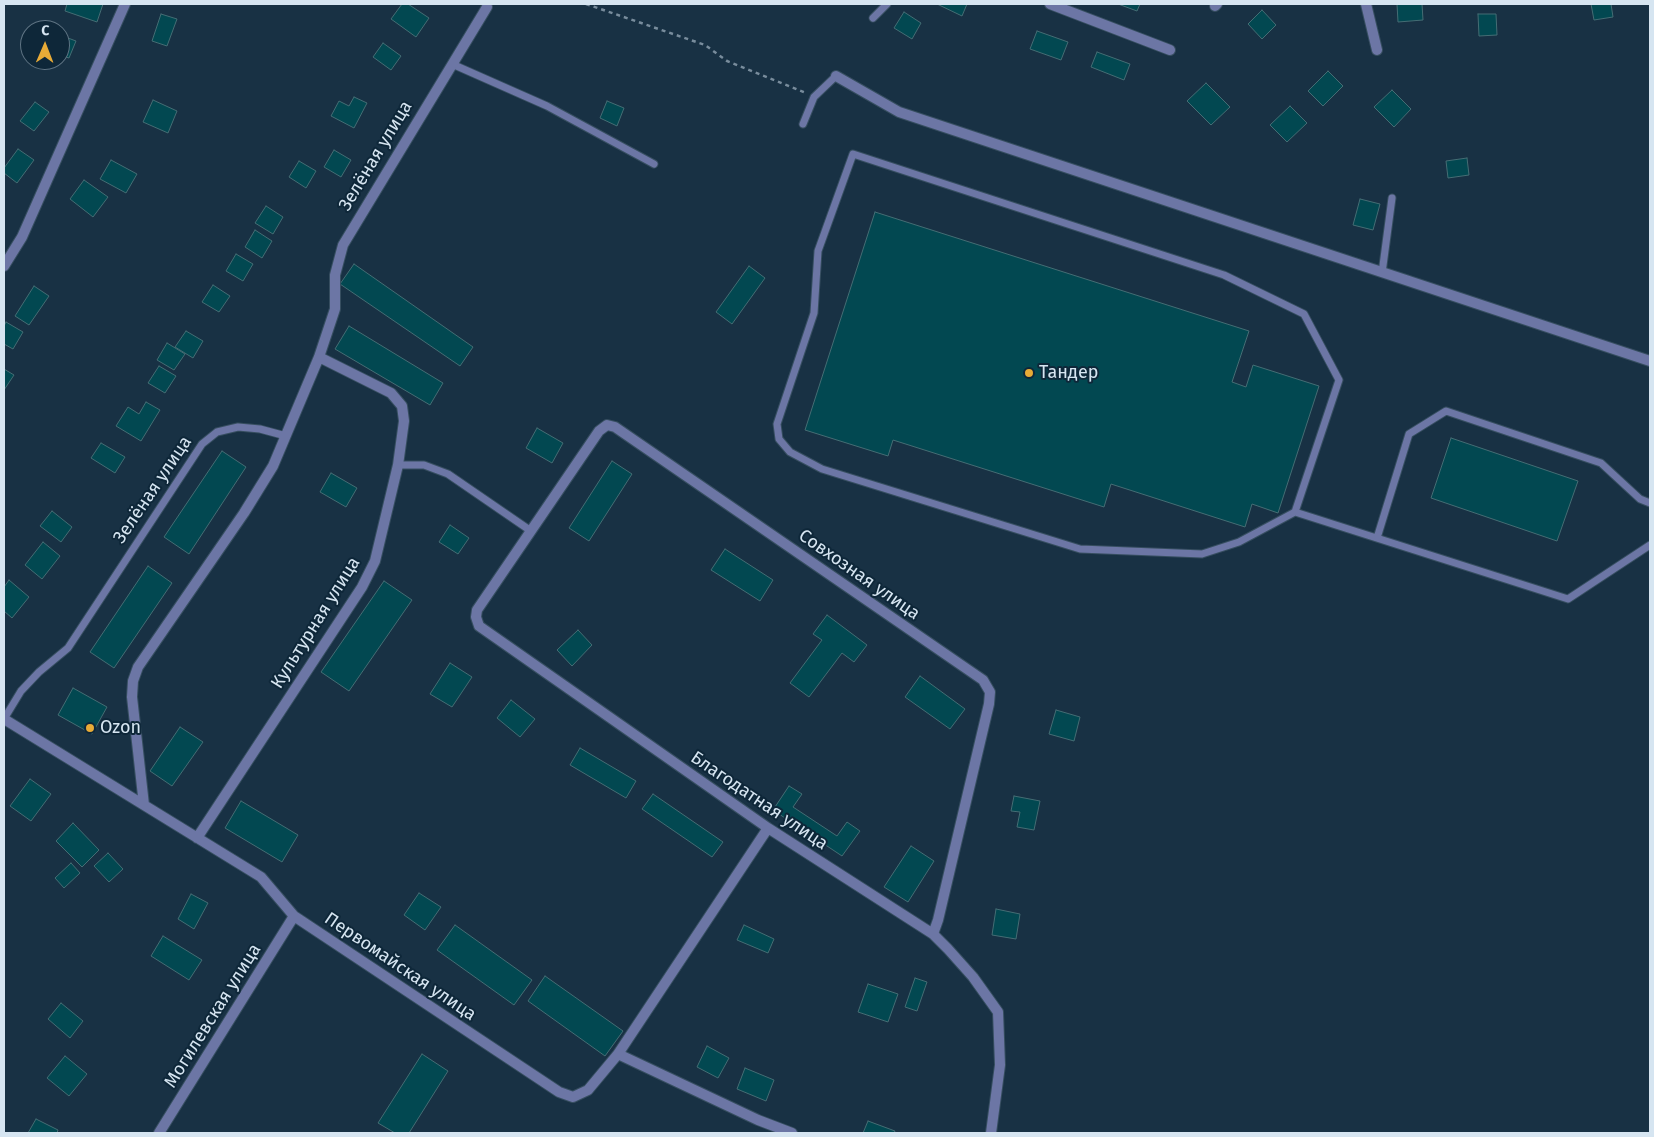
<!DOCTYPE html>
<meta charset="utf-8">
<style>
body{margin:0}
#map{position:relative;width:1654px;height:1137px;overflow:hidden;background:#183144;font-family:"Fira Sans",sans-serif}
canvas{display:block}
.frame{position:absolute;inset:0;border:5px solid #d6e5f1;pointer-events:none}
.north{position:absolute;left:20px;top:20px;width:50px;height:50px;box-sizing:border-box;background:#0e2739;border:1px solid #5e7383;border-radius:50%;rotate:1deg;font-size:14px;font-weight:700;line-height:20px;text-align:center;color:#d6e5f1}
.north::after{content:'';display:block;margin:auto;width:18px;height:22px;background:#e8ab37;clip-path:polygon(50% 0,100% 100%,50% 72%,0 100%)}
</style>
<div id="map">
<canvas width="1654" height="1137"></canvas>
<div class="frame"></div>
<div class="north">С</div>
</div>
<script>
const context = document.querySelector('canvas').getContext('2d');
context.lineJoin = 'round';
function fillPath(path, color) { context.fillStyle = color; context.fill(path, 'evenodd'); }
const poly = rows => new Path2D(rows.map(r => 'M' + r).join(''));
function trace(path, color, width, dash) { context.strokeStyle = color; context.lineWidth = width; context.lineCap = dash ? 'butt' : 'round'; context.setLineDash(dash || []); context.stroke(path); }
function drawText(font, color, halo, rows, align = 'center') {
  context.font = font + ' "Fira Sans",sans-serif'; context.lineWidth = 4; context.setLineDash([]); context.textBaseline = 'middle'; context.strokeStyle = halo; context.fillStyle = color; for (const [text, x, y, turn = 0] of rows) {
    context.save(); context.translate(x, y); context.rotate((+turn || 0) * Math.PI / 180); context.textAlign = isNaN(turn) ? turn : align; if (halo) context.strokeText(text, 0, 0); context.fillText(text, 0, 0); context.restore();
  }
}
const building = poly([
 [67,4,103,4,97,22,65,11,67,4],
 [402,4,408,4,429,18,416,37,391,19,402,4],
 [937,4,967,4,962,16,937,4],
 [1118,4,1140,4,1137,11,1118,4],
 [1397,4,1422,4,1423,20,1398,22,1397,4],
 [1591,4,1611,4,1613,17,1594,20,1591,4],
 [1262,10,1276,25,1262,39,1248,24,1262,10],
 [904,12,921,23,912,39,894,28,904,12],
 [161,14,177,19,167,46,152,41,161,14],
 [1478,14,1496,14,1497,35,1479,36,1478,14],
 [1037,31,1068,42,1061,60,1030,49,1037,31],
 [60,35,76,41,69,58,60,55,60,35],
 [383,43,401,56,391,70,373,57,383,43],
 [1097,52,1130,64,1124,80,1091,67,1097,52],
 [1328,71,1343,86,1323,106,1308,91,1328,71],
 [1206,83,1230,107,1211,125,1187,101,1206,83],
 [1392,90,1411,109,1394,127,1374,107,1392,90],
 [354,97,367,103,354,128,331,116,339,101,349,106,354,97],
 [153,100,177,111,168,133,143,122,153,100],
 [607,101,624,108,617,126,600,118,607,101],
 [35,102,49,112,34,131,20,121,35,102],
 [1290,106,1307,123,1287,142,1270,125,1290,106],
 [18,149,34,160,17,183,4,173,4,168,18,149],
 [334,150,351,160,341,177,324,167,334,150],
 [1467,158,1469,175,1448,178,1446,161,1467,158],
 [111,160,137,174,126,193,100,179,111,160],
 [299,161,316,171,306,188,289,177,299,161],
 [84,180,108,197,93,217,70,199,84,180],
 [1360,199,1380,204,1373,230,1353,225,1360,199],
 [266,206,283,217,273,234,255,223,266,206],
 [875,212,1249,331,1232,382,1246,387,1253,365,1319,386,1278,513,1252,504,1245,527,1111,484,1104,507,893,440,888,456,805,430,875,212],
 [255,230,272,241,262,258,245,247,255,230],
 [236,254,253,264,243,281,226,271,236,254],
 [354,264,473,347,460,366,340,284,354,264],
 [749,266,765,278,732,324,716,312,749,266],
 [213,285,230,296,219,312,202,302,213,285],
 [34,286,49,296,29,325,15,316,34,286],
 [6,322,23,332,13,349,4,344,4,326,6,322],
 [349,326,443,383,430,405,335,349,349,326],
 [186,331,203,341,193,358,175,347,186,331],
 [167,343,185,354,174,370,157,360,167,343],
 [159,366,176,376,165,393,148,383,159,366],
 [4,369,14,375,4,390,4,369],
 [146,402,160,410,141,441,116,426,128,407,139,414,146,402],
 [537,428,563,443,552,463,526,448,537,428],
 [1451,438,1578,481,1557,541,1431,498,1451,438],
 [101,443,125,457,115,473,91,458,101,443],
 [222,451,246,467,189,554,164,537,222,451],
 [612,461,632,474,589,541,569,528,612,461],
 [331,473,357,488,346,507,320,492,331,473],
 [52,511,72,527,61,542,40,526,52,511],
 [450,525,469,538,458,554,439,542,450,525],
 [43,542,60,556,42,579,25,565,43,542],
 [725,549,773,580,760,601,711,570,725,549],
 [148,566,172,583,114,668,90,652,148,566],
 [9,580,29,597,12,618,4,611,4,587,9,580],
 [384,581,412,600,349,691,321,672,384,581],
 [827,615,867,645,854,662,842,653,809,697,790,683,822,640,813,634,827,615],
 [578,630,592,645,572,666,557,650,578,630],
 [450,663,472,677,452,707,430,694,450,663],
 [920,676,965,709,950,729,905,697,920,676],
 [73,688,107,707,92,734,58,715,73,688],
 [511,700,535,719,520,737,497,718,511,700],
 [1056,710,1080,717,1074,741,1049,734,1056,710],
 [180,727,203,742,172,786,150,771,180,727],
 [580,748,636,781,626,798,570,765,580,748],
 [30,779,51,794,31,821,10,806,30,779],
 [789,786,802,794,793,807,837,836,847,822,860,831,842,856,773,810,789,786],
 [653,794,723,842,712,857,642,809,653,794],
 [1014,796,1040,801,1034,830,1017,827,1020,812,1011,811,1014,796],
 [241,801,298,835,282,862,225,828,241,801],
 [73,823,99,850,82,867,56,841,73,823],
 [911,846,934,861,908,902,884,887,911,846],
 [108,853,123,869,109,882,94,866,108,853],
 [71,863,80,873,64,888,55,878,71,863],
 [419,893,441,907,425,930,404,915,419,893],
 [191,894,208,903,194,929,178,919,191,894],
 [996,909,1020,914,1016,939,992,935,996,909],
 [455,925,532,980,514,1005,437,950,455,925],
 [744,925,774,939,768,953,737,940,744,925],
 [163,936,202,960,189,980,151,956,163,936],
 [545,976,623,1031,605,1056,528,1001,545,976],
 [915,978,927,982,917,1011,905,1007,915,978],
 [868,984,898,994,888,1022,858,1012,868,984],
 [61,1003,83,1021,70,1038,48,1019,61,1003],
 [707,1046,729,1058,718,1078,697,1067,707,1046],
 [422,1054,448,1071,409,1133,395,1133,378,1123,422,1054],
 [65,1056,87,1074,69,1096,47,1078,65,1056],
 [745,1068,774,1080,766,1101,737,1089,745,1068],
 [36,1119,58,1130,57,1133,28,1133,36,1119],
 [868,1121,895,1131,894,1133,863,1133,868,1121]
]);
const path = poly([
 [586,4,705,45,727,61,806,93]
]);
const lane = poly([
 [873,18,887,4],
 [452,64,547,106,654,164],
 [803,124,814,97,836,76],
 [1382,273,1392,198],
 [398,465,424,465,448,474,531,531],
 [1295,512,1339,380,1304,314,1224,275,853,154,818,251,814,313,777,424,779,439,790,452,822,469,1080,549,1202,554,1239,542,1295,512,1568,599,1650,545],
 [1377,538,1409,434,1446,411,1601,463,1640,499,1650,503],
 [4,719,21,691,39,672,68,648,202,444,217,432,238,427,260,429,286,436]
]);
const street = poly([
 [1050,4,1170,50],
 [1366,4,1377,50],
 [1215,6,1217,4],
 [836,76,899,112,1650,361],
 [4,266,22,237,125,4],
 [4,719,261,877,294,916,559,1092,573,1097,588,1090,618,1054,768,828],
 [144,805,132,697,133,681,138,667,244,513,273,466,319,357,335,309,335,275,343,245,487,7],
 [197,838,362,587,375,561,398,465,404,421,402,406,391,393,319,357],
 [933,934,938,920,989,704,990,692,983,680,615,427,607,425,599,431,477,610,476,617,479,626,768,828,933,934,948,949,973,977,998,1012,1000,1065,991,1133],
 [618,1054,758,1120,792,1133],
 [159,1133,294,916]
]);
const markers = [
 [1029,373,5,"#e8ab37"],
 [90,728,5,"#e8ab37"]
];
const streetNames = [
 ["Зелёная улица",376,156,-59],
 ["Зелёная улица",153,490,-56],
 ["Совхозная улица",859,575,35],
 ["Культурная улица",316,623,-58],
 ["Благодатная улица",759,801,34],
 ["Первомайская улица",400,967,34],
 ["Могилевская улица",213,1016,-58]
];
const poiNames = [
 ["Тандер",1039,373],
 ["Ozon",100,728]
];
fillPath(building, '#024851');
trace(building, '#456d74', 1);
trace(lane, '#364e60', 9);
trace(street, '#364e60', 12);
trace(path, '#788c9c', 2.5, [4, 4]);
trace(lane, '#6c76a5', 7);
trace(street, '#6c76a5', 10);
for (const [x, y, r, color] of markers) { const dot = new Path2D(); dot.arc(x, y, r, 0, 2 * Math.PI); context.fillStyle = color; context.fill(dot); trace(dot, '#0e2739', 2); }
drawText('18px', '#d6e5f1', '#0e2739', streetNames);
drawText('18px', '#d6e5f1', '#0e2739', poiNames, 'left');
</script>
